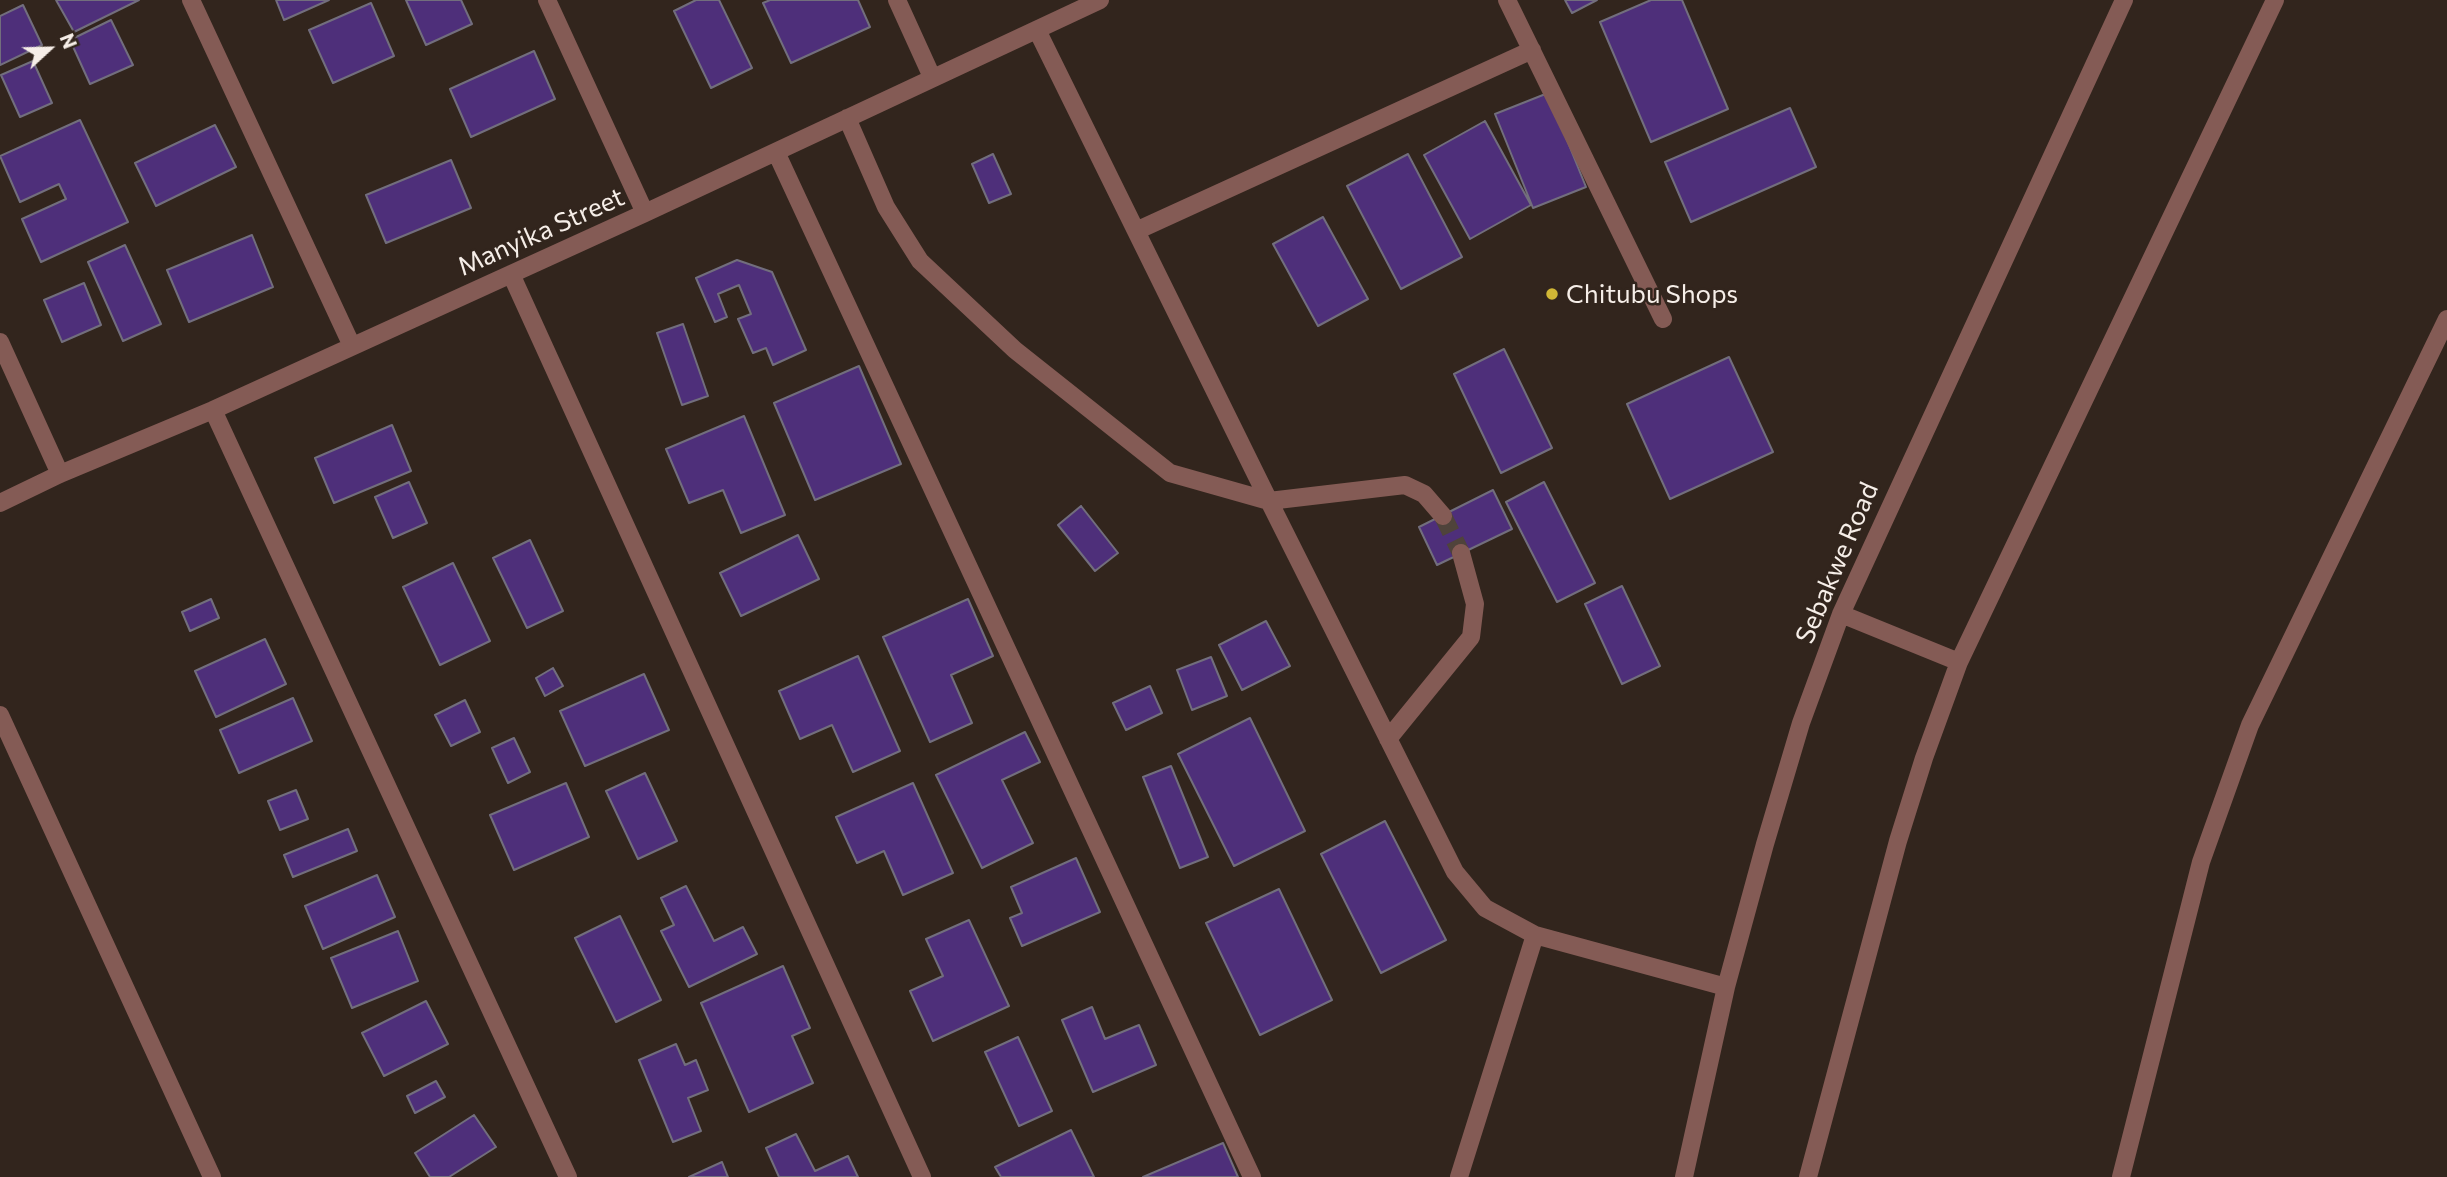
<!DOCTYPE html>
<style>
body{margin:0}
#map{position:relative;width:2447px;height:1177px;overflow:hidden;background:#32251d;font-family:Commissioner,sans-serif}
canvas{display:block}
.north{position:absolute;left:14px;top:14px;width:70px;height:70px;-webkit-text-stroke:5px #32251d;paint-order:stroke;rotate:68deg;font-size:19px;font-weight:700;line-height:28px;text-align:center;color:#f6eee8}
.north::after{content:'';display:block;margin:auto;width:24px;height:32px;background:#f6eee8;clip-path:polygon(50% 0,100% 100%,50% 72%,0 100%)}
</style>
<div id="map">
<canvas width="2447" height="1177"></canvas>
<div class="north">N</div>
</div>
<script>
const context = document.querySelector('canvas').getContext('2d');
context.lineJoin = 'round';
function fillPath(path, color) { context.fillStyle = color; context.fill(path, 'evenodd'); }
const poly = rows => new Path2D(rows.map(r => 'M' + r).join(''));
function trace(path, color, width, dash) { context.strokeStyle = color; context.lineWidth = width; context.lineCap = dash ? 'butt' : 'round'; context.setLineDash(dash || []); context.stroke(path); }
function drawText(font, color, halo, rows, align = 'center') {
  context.font = font + ' Commissioner,sans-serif'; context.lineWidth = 5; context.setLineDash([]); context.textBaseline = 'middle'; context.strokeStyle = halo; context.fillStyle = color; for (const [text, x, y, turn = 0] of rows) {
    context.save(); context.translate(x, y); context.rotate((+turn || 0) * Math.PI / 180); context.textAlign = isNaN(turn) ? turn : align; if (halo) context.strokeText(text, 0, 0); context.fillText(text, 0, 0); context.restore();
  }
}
const building = poly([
 [56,0,139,0,74,32,56,0],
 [276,0,329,0,284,20,276,0],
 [406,0,461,0,472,24,426,45,406,0],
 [696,0,719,0,752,68,711,88,674,11,696,0],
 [770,0,858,0,870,27,791,63,763,3,770,0],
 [1565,0,1597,0,1572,13,1565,0],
 [1651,0,1682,0,1728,109,1651,142,1600,22,1651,0],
 [371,3,394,56,333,83,309,30,371,3],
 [23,5,42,45,0,65,0,16,23,5],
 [111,20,133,65,90,84,70,40,111,20],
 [534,51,555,99,471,137,450,89,534,51],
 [33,61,52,103,20,117,1,75,33,61],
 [1548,93,1586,187,1533,208,1495,114,1548,93],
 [1790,108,1816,167,1691,222,1665,162,1790,108],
 [80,120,128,222,41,262,22,219,66,199,59,184,20,202,0,156,80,120],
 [1485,121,1531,205,1470,239,1424,155,1485,121],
 [215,125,236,167,156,206,135,163,215,125],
 [993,154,1011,194,989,203,972,164,993,154],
 [1408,154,1462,257,1401,289,1347,186,1408,154],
 [451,160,471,208,386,243,366,195,451,160],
 [1323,217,1368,299,1318,326,1273,244,1323,217],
 [252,235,273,287,189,322,167,270,252,235],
 [125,245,161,324,123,341,88,262,125,245],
 [737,260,772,272,806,350,773,365,766,348,753,353,738,319,751,314,739,285,718,294,727,317,715,322,696,278,737,260],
 [84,283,101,325,62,342,44,300,84,283],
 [683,324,708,396,682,405,657,333,683,324],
 [1504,349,1552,448,1501,473,1454,374,1504,349],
 [1729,357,1773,452,1670,499,1627,404,1729,357],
 [859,366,901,464,815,500,774,403,859,366],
 [744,416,785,515,741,533,723,490,689,503,666,449,744,416],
 [392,425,411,471,334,503,315,458,392,425],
 [409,482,427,523,393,538,375,497,409,482],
 [1544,482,1595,583,1557,602,1506,502,1544,482],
 [1493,490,1512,529,1437,565,1419,527,1493,490],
 [1081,506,1118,553,1095,571,1058,525,1081,506],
 [798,535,819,579,741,616,720,573,798,535],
 [530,540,563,611,527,628,493,558,530,540],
 [453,563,490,641,440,665,403,587,453,563],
 [1622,586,1660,666,1622,684,1585,604,1622,586],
 [211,599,219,618,190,631,182,612,211,599],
 [968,599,993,656,951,675,972,723,930,742,883,637,968,599],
 [1266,621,1290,666,1242,690,1219,645,1266,621],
 [265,639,286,684,216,717,195,671,265,639],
 [858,656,900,751,853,772,832,725,800,739,779,691,858,656],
 [1211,657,1227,696,1192,710,1177,670,1211,657],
 [553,668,563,686,545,696,536,678,553,668],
 [644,674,669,730,585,766,560,711,644,674],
 [1150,686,1162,713,1126,730,1113,703,1150,686],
 [293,698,312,741,239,773,220,730,293,698],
 [465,700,480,732,451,746,435,715,465,700],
 [1250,718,1305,831,1234,866,1178,754,1250,718],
 [1025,732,1040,762,1002,780,1033,843,982,868,936,775,1025,732],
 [514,738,530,772,508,783,492,748,514,738],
 [1171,766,1208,857,1180,868,1143,777,1171,766],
 [645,773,677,841,638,859,606,791,645,773],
 [566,783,589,837,514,870,490,815,566,783],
 [913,783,953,873,903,895,884,851,857,863,836,817,913,783],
 [296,790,308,819,280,830,268,801,296,790],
 [1385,821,1446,940,1381,973,1321,854,1385,821],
 [348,829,357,851,293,877,284,855,348,829],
 [1076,858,1100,912,1022,946,1010,918,1022,913,1011,887,1076,858],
 [377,875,395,917,323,949,305,906,377,875],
 [686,886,714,941,743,927,757,954,689,987,661,931,674,925,661,898,686,886],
 [1279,889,1332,1000,1260,1035,1206,923,1279,889],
 [620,916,661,1000,616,1022,575,938,620,916],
 [969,920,1009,1006,933,1041,910,991,943,976,926,939,969,920],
 [398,931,418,981,352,1008,331,958,398,931],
 [783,966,810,1028,792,1036,813,1083,749,1112,701,1003,783,966],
 [426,1001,448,1044,384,1076,362,1033,426,1001],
 [1092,1007,1105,1039,1139,1025,1156,1065,1093,1092,1062,1020,1092,1007],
 [1018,1037,1052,1111,1019,1126,985,1052,1018,1037],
 [676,1044,685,1065,696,1060,708,1090,688,1098,701,1131,673,1142,639,1060,676,1044],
 [436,1081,445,1097,415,1113,407,1096,436,1081],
 [474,1115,496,1147,449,1177,430,1177,415,1153,474,1115],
 [1071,1130,1094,1177,1001,1177,995,1167,1071,1130],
 [796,1134,815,1171,848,1156,858,1177,779,1177,766,1148,796,1134],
 [1223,1143,1238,1177,1143,1177,1223,1143],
 [722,1162,728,1177,689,1177,722,1162]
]);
const minorTunnel = poly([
 [1443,516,1461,553]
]);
const minor = poly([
 [191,0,352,346],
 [547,0,645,213],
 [897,0,932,77],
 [1507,0,1663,319],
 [1037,30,1269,501,1455,872,1485,908,1535,935,1726,987],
 [847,118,886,207,920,261,1015,350,1170,473,1269,501,1405,485,1424,494,1443,516],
 [776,152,1252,1177],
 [1136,231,1532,50],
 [511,274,922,1177],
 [0,342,60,474],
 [213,410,568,1177],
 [0,503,60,474,213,410,645,213,1100,0],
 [1841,614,1959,662],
 [0,715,212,1177],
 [1388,739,1471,637,1475,604,1461,553],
 [1459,1177,1535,935],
 [1684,1177,1726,987,1765,844,1801,723,1841,614,2124,0],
 [1808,1177,1898,841,1924,758,1959,662,2275,0],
 [2121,1177,2201,862,2250,725,2447,319]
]);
const markers = [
 [1552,294,7,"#d1b736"]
];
const streetNames = [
 ["Manyika Street",541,232,-24],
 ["Sebakwe Road",1837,563,-67]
];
const poiNames = [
 ["Chitubu Shops",1566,294]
];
fillPath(building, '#4e2f7a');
trace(building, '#726e7d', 2);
trace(minorTunnel, '#4f433b', 18, [18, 9]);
trace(minor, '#845b55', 18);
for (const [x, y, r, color] of markers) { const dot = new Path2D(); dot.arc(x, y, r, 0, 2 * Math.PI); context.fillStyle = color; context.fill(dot); trace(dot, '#32251d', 2.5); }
drawText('26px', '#f6eee8', '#32251d', streetNames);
drawText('26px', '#f6eee8', '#32251d', poiNames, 'left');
</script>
